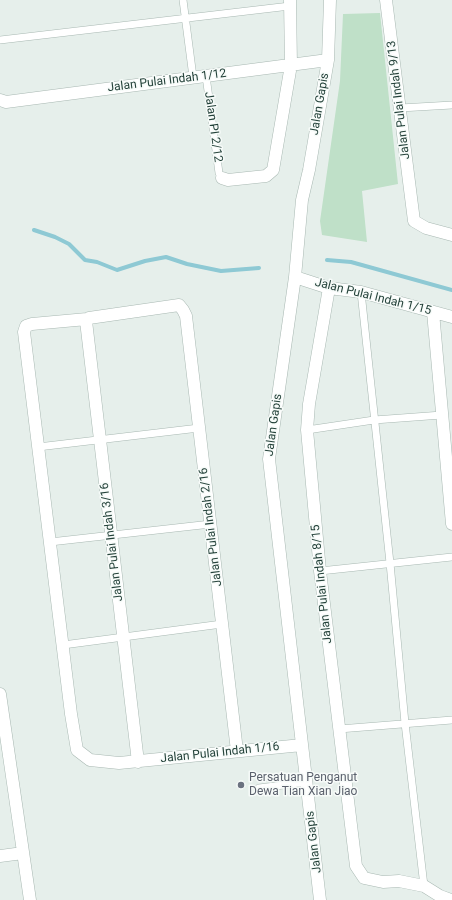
<!DOCTYPE html>
<style>
body{margin:0}
canvas{display:block;background:#e6efeb}
</style>
<canvas width="452" height="900"></canvas>
<script>
const context = document.querySelector('canvas').getContext('2d');
context.lineJoin = 'round';
function fillPath(path, color) { context.fillStyle = color; context.fill(path, 'evenodd'); }
const poly = rows => new Path2D(rows.map(r => 'M' + r).join(''));
function trace(path, color, width, dash) { context.strokeStyle = color; context.lineWidth = width; context.lineCap = dash ? 'butt' : 'round'; context.setLineDash(dash || []); context.stroke(path); }
function drawText(font, color, halo, rows, align = 'center') {
  context.font = font + ' Roboto,sans-serif'; context.lineWidth = 3; context.setLineDash([]); context.textBaseline = 'middle'; context.strokeStyle = halo; context.fillStyle = color; for (const [text, x, y, turn = 0] of rows) {
    context.save(); context.translate(x, y); context.rotate((+turn || 0) * Math.PI / 180); context.textAlign = isNaN(turn) ? turn : align; if (halo) context.strokeText(text, 0, 0); context.fillText(text, 0, 0); context.restore();
  }
}
const green = poly([
 [380,13,398,184,362,191,367,242,322,235,320,221,340,81,343,14]
]);
const stream = poly([
 [34,230,55,237,69,244,85,260,97,262,117,270,145,261,166,257,187,264,221,271,259,268],
 [327,260,351,262,452,290]
]);
const lane = poly([
 [183,0,193,77],
 [0,40,290,6],
 [206,76,219,173,222,178],
 [400,108,452,105],
 [361,292,390,563,405,723,424,886],
 [307,430,374,420,442,415],
 [38,447,199,428],
 [50,542,211,524],
 [320,571,452,557],
 [63,645,222,624],
 [339,729,452,720],
 [259,788,307,782]
]);
const street = poly([
 [386,0,414,221,426,228,452,235],
 [0,100,6,102,328,60],
 [222,178,228,180,266,176,273,170,291,65,290,0],
 [295,277,329,288,361,292,452,317],
 [329,288,309,404,307,430,320,571,356,866,364,878,383,882,399,881,424,886,440,896,451,900],
 [433,312,452,524],
 [87,319,32,324,26,326,24,332,71,714,77,750,90,760,119,763,302,745],
 [0,694,30,900],
 [138,762,86,321,89,318,179,305,183,310,186,316,237,751],
 [0,856,23,853],
 [320,900,269,459,295,277,302,200,309,170,328,60,330,0]
]);
const markers = [
 [241,785,4,"#6b7280"]
];
const streetNames = [
 ["Jalan Pulai Indah 1/12",167,81,-7],
 ["Jalan Pulai Indah 9/13",399,100,-97],
 ["Jalan Gapis",320,104,-80],
 ["Jalan PI 2/12",213,127,82],
 ["Jalan Pulai Indah 1/15",373,297,14],
 ["Jalan Gapis",274,425,-82],
 ["Jalan Pulai Indah 2/16",211,527,-97],
 ["Jalan Pulai Indah 3/16",112,542,-97],
 ["Jalan Pulai Indah 8/15",322,584,-96],
 ["Jalan Pulai Indah 1/16",220,753,-6],
 ["Jalan Gapis",314,842,-97]
];
const worshipNames = [
 ["Persatuan Penganut",249,778],
 ["Dewa Tian Xian Jiao",249,792]
];
fillPath(green, '#bfe0c8');
trace(stream, '#8ec9d4', 4);
trace(lane, '#a8b8b2', 8);
trace(street, '#a8b8b2', 13);
trace(lane, '#fff', 7);
trace(street, '#fff', 12);
for (const [x, y, r, color] of markers) { const dot = new Path2D(); dot.arc(x, y, r, 0, 2 * Math.PI); context.fillStyle = color; context.fill(dot); trace(dot, '#f7fbf9', 1.5); }
drawText('12px', '#24423a', '#f7fbf9', streetNames);
drawText('12px', '#5b616d', '#f7fbf9', worshipNames, 'left');
</script>
